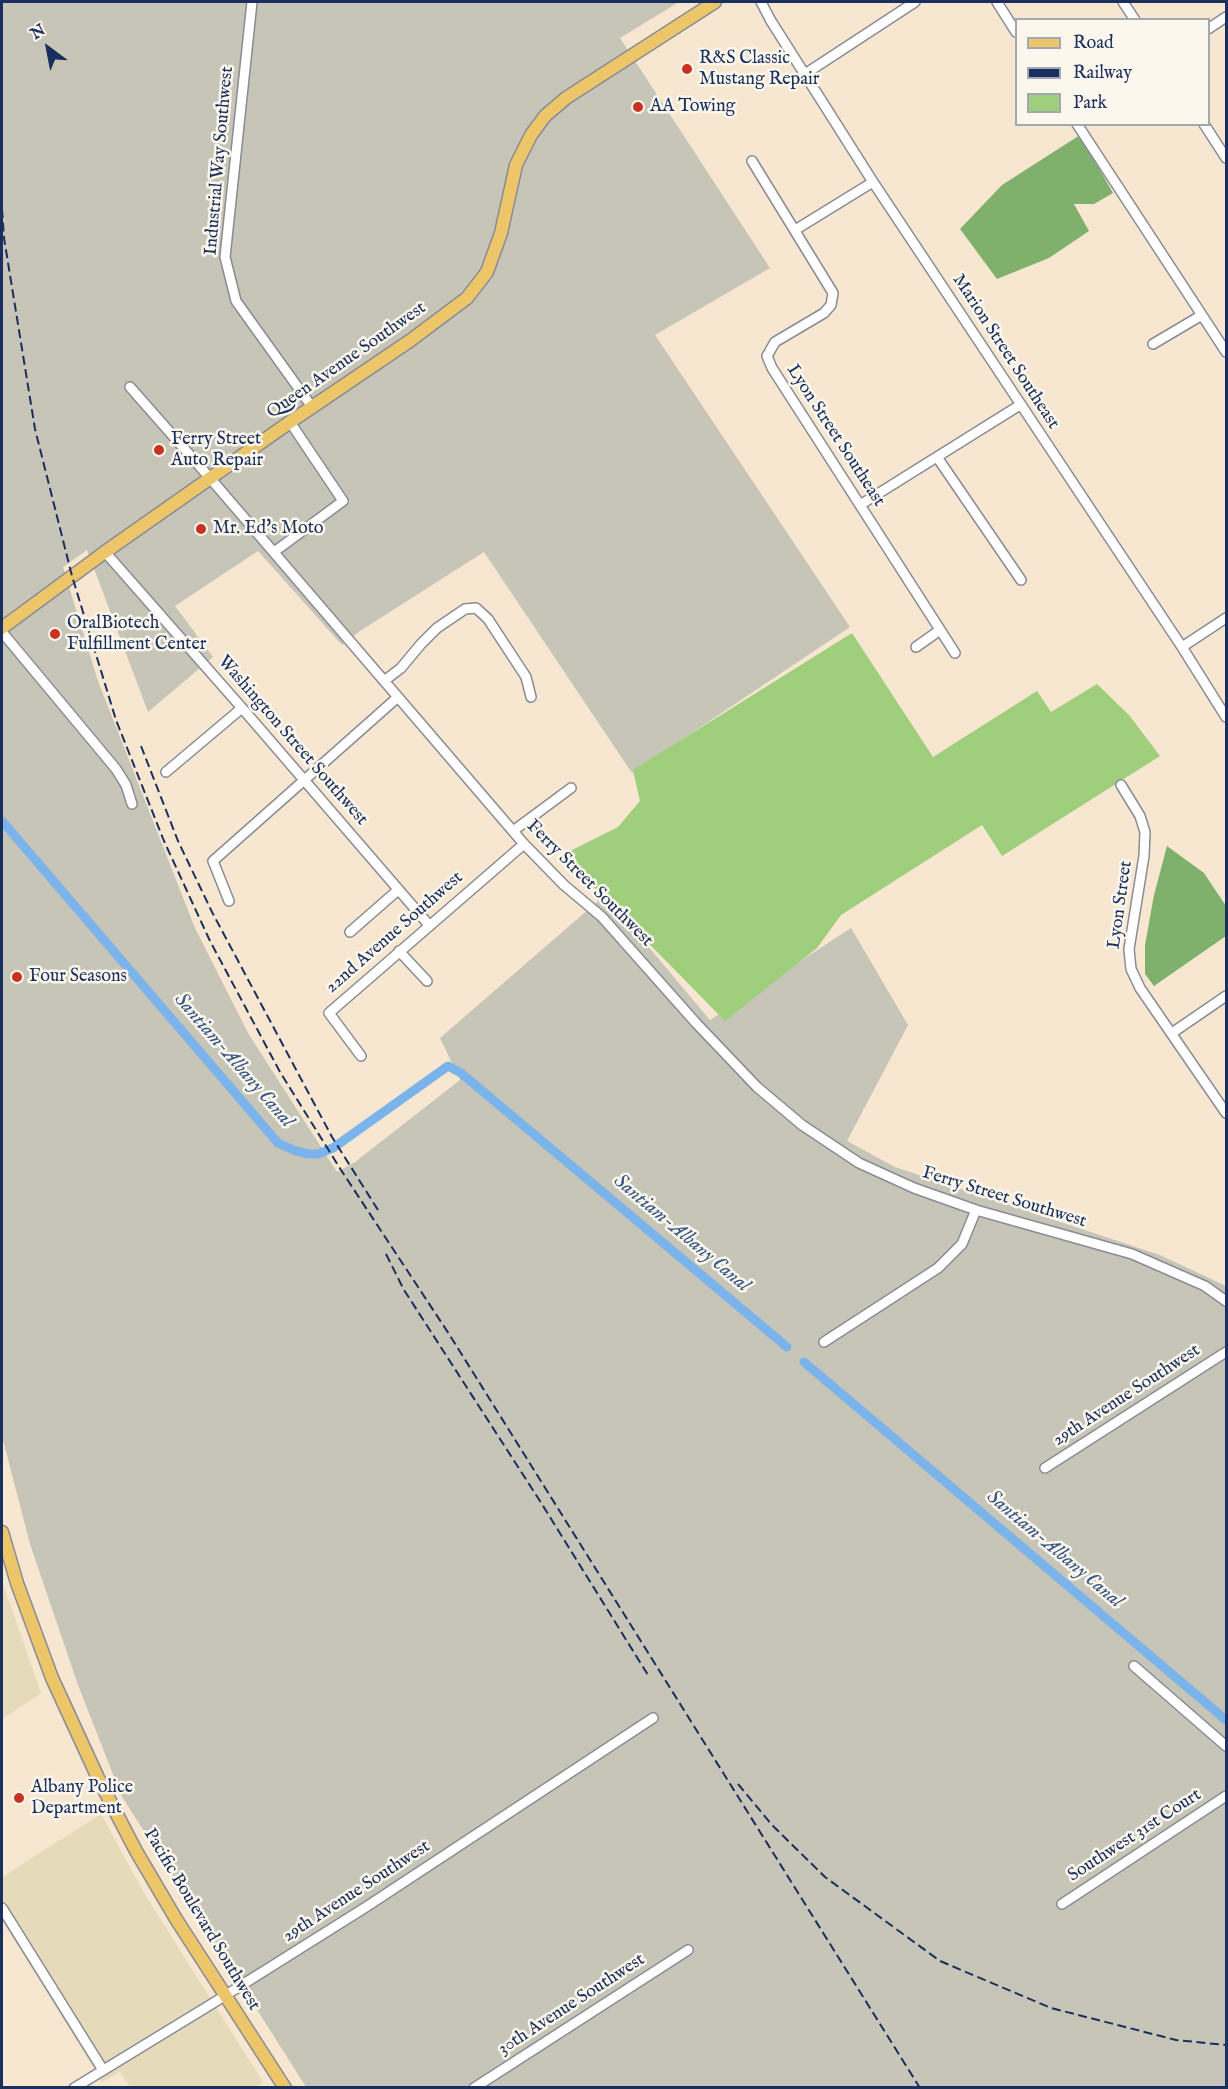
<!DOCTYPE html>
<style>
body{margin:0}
#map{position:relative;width:1228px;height:2089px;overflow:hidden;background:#f7e7d0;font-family:"IM FELL English",serif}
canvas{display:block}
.frame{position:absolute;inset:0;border:3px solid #1b2f5e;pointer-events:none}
.legend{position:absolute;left:1015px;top:18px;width:195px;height:108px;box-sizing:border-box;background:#fbf7ec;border:2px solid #a1a7b3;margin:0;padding:8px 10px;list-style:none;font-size:18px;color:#1b2f5e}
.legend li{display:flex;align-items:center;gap:12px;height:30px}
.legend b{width:30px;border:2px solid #a1a7b3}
.north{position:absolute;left:18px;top:18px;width:60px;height:60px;-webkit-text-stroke:4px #fbf7ec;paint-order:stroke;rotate:328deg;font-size:16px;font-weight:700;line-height:24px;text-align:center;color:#1b2f5e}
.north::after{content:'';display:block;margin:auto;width:21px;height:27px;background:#1b2f5e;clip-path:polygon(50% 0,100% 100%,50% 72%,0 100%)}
</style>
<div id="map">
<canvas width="1228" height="2089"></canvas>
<div class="frame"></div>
<ul class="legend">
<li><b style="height:8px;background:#ecc669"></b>Road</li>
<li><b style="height:8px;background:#1b2f5e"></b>Railway</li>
<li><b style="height:16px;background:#9fce7c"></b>Park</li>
</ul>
<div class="north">N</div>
</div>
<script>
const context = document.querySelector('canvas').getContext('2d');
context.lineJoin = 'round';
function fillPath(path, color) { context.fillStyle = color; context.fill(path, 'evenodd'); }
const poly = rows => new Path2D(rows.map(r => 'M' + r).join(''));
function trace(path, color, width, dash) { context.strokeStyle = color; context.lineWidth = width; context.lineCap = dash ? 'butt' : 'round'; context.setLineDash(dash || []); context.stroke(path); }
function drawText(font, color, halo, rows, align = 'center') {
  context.font = font + ' "IM FELL English",serif'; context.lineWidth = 5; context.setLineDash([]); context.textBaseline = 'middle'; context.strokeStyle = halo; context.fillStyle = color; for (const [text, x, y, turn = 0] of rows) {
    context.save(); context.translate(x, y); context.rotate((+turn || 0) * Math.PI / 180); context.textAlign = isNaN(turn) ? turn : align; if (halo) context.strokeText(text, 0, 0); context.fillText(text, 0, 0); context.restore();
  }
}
const built = poly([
 [2,1581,41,1693,2,1719],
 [101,1814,144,1893,263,2082,254,2088,130,2087,120,2072,102,2082,2,1920,2,1877]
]);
const industrial = poly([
 [2,2,679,2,620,38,770,268,655,335,850,627,632,773,484,552,360,631,342,645,258,551,175,606,213,657,148,712,87,550,63,567,98,681,195,928,248,1033,337,1172,355,1162,460,1080,440,1038,605,895,710,1020,851,928,908,1025,847,1141,895,1167,1160,1255,1226,1286,1226,2087,306,2087,121,1795,78,1685,30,1544,2,1436,2,309,3,308,2,297]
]);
const green = poly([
 [852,633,933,757,1037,691,1051,712,1097,684,1129,715,1160,756,1002,856,982,825,841,915,817,948,725,1021,562,855,618,827,640,801,633,770]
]);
const forest = poly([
 [1080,135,1113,193,1094,204,1074,204,1089,231,1049,258,997,279,960,229,1002,185],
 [1167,846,1204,873,1226,906,1226,936,1154,986,1145,974,1145,945,1154,895]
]);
const canal = poly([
 [2,821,278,1143,296,1151,309,1154,318,1154,333,1148,448,1066,461,1073,787,1347],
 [804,1362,1226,1720]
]);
const minor = poly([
 [252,2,225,257,236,301,312,407],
 [761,2,771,21,873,182,1182,647,1226,717],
 [997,2,1016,32],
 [1123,2,1135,20],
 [1208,29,1226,17],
 [805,74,915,2],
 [1077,124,1226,352],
 [1204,124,1226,158],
 [752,161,833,293,831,305,824,313,775,342,767,356,772,368,955,653],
 [795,230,873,182],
 [1153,344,1202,315],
 [130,387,210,478,524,844,564,885,602,917,696,1023,757,1087,802,1125,859,1163,914,1188,976,1210,1132,1254,1205,1286,1226,1301],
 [937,457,1021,580],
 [860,505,1020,405],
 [105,552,242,708,429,925],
 [274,552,343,501,290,422],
 [2,632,116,769,126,785,132,804],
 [916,647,940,630],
 [1182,647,1226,618],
 [384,681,401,668,421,644,437,628,465,609,476,608,488,619,526,677,531,697],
 [166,772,242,708],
 [1121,785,1140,816,1145,832,1144,856,1129,949,1131,969,1140,988,1226,1113],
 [513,831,571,788],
 [229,901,213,861,398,697],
 [350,932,398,890],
 [399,951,427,981],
 [1172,1033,1226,996],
 [361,1056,329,1013,524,844],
 [824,1342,938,1268,962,1244,976,1210],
 [1045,1468,1226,1352],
 [1134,1666,1226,1746],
 [1062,1904,1226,1796],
 [2,1908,103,2070],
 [74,2088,210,2005,366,1907,653,1718],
 [474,2088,688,1950]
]);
const major = poly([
 [2,628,105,552,290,422,411,340,467,298,487,272,501,233,516,165,531,135,545,116,566,98,715,2],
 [2,1532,17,1583,52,1678,98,1778,136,1851,176,1919,285,2088]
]);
const rail = poly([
 [2,209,4,238,35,429,72,576,116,720,164,841,210,941,280,1072,341,1170,449,1334,920,2088],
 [141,746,178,841,212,912,332,1137,378,1210],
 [386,1254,404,1290,540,1501,648,1675],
 [738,1784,772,1825,825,1877,940,1961,1051,2008,1176,2040,1226,2045]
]);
const markers = [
 [687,69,6,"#c8321e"],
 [638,107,6,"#c8321e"],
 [159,450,6,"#c8321e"],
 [201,529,6,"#c8321e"],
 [55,634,6,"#c8321e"],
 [17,977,6,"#c8321e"],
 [19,1798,6,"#c8321e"]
];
const poiNames = [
 ["R&S Classic",699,59],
 ["Mustang Repair",699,80],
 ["AA Towing",650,107],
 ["Ferry Street",171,440],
 ["Auto Repair",171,461],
 ["Mr. Ed's Moto",213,529],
 ["OralBiotech",67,624],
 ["Fulfillment Center",67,645],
 ["Four Seasons",29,977],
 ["Albany Police",31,1788],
 ["Department",31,1809]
];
const streetNames = [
 ["Industrial Way Southwest",220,161,-85],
 ["Marion Street Southeast",1005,352,57],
 ["Queen Avenue Southwest",347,361,-35],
 ["Lyon Street Southeast",835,436,57],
 ["Washington Street Southwest",292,741,49],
 ["Ferry Street Southwest",589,884,45],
 ["Lyon Street",1121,905,-82],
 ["22nd Avenue Southwest",395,933,-41],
 ["Ferry Street Southwest",1004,1198,17],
 ["29th Avenue Southwest",1127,1396,-33],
 ["Southwest 31st Court",1135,1836,-33],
 ["29th Avenue Southwest",357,1892,-33],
 ["Pacific Boulevard Southwest",201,1920,59],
 ["30th Avenue Southwest",572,2005,-33]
];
const waterNames = [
 ["Santiam-Albany Canal",233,1061,49],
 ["Santiam-Albany Canal",681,1234,40],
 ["Santiam-Albany Canal",1054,1550,40]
];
fillPath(built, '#e5dbba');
fillPath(industrial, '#c7c5b8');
fillPath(green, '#9fce7c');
fillPath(forest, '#7fb16c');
trace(canal, '#7bb4eb', 9);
trace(minor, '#898b97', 12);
trace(major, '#898b97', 15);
trace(minor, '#fff', 9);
trace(major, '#ecc669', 12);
trace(rail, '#1b2f5e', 2, [9, 4.5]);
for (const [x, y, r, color] of markers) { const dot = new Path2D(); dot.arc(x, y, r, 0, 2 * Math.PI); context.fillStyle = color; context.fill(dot); trace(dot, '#fbf7ec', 2); }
drawText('18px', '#1b2f5e', '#fbf7ec', poiNames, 'left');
drawText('18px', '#1b2f5e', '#fbf7ec', streetNames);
drawText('italic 20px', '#385788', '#fbf7ec', waterNames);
</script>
